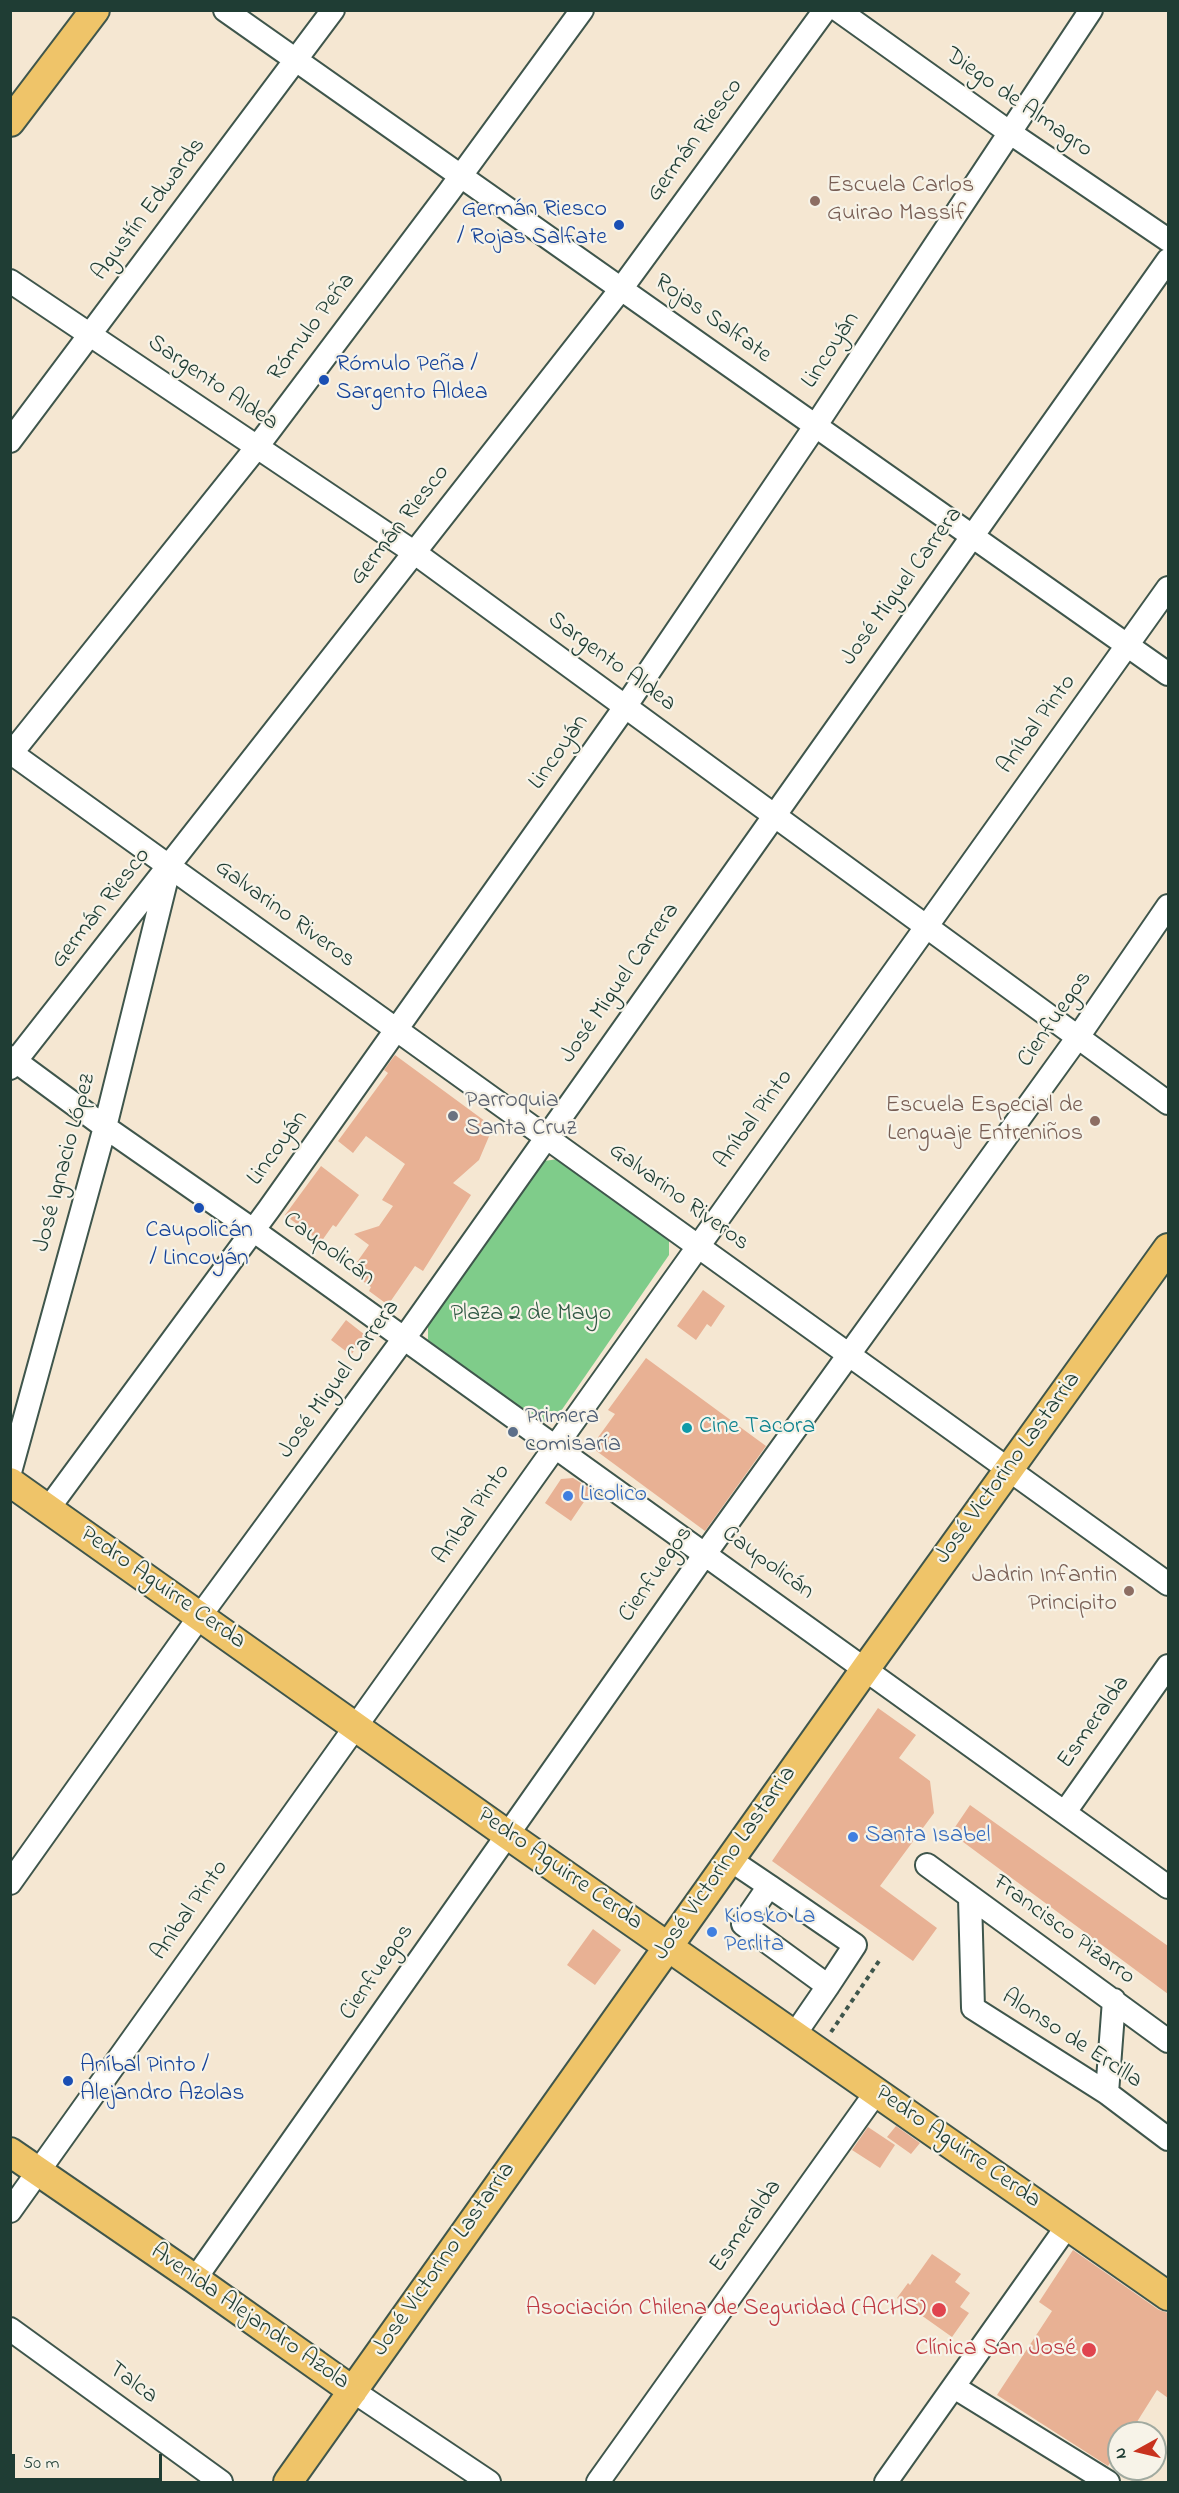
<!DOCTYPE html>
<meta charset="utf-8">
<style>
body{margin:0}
#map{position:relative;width:1179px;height:2493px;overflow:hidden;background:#f5e7d2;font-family:"Indie Flower",sans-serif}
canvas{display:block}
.frame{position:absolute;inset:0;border:12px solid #1f3d34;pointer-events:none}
.north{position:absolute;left:1107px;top:2421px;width:60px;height:60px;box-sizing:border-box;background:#f7f3e8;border:2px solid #a1aaa0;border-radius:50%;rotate:262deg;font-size:16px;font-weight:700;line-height:24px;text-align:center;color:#1f3d34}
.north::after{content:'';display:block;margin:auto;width:21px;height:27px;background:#c8321e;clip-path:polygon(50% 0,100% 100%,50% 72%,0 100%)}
.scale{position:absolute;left:12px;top:2454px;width:150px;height:27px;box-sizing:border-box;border:3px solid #1f3d34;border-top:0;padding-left:8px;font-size:18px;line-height:21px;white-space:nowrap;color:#1f3d34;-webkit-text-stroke:4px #f7f3e8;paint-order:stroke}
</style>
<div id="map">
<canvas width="1179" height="2493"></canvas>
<div class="frame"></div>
<div class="north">N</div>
<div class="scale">50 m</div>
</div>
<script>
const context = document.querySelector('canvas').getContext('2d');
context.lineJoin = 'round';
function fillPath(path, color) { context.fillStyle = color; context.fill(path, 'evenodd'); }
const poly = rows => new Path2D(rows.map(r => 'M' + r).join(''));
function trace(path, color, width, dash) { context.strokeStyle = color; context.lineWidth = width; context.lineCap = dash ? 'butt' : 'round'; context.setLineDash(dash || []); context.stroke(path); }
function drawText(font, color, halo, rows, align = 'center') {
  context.font = font + ' "Indie Flower",sans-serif'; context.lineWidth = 4.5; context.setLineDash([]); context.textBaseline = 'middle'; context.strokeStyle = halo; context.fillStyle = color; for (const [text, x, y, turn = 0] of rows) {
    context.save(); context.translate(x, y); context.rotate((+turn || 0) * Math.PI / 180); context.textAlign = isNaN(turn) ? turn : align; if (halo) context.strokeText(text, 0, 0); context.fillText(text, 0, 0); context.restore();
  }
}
const green = poly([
 [558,1159,669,1239,669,1255,561,1411,542,1423,428,1340,428,1321,544,1161]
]);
const building = poly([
 [395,1055,493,1127,479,1160,453,1183,471,1195,423,1271,415,1266,388,1305,369,1291,371,1287,350,1272,369,1245,354,1234,379,1226,393,1206,382,1200,405,1164,366,1136,353,1153,338,1141,388,1073,384,1070],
 [321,1166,359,1195,336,1227,333,1225,321,1242,285,1215],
 [703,1290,725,1306,711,1327,707,1324,696,1340,677,1326],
 [346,1320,365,1335,351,1355,331,1340],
 [646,1358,766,1446,705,1531,591,1447,615,1414,608,1410],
 [573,1478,592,1490,571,1521,545,1503,561,1479],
 [878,1708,916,1735,899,1758,930,1781,934,1813,880,1886,937,1928,913,1961,772,1861],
 [970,1805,1168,1946,1168,1994,951,1833],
 [593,1929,621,1950,595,1985,567,1965],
 [896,2126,920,2143,911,2154,887,2137],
 [868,2127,895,2145,880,2168,852,2150],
 [1073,2250,1159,2310,1168,2313,1168,2398,1157,2390,1130,2433,1119,2433,1119,2449,1108,2466,997,2395,1052,2311,1039,2302],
 [932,2254,961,2274,955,2282,970,2293,960,2307,969,2313,952,2337,897,2298,908,2283,910,2285]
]);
const path = poly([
 [831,2032,879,1961]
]);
const minor = poly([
 [225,10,1168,674],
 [838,10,1009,132,1168,240],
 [10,281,415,553,1168,1103],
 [10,441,333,10],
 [10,752,1168,1584],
 [10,755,257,447,449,192,582,10],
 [10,1057,105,1127,253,1230,1168,1887],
 [10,1068,621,289,825,10],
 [10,1472,105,1127,168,873],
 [48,1509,269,1209,625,707,816,425,1091,10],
 [1065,1812,1168,1666],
 [729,1859,769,1886],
 [927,1865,1168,2041],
 [10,1883,200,1616,413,1326,1168,260],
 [970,1898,973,2008,1107,2093,1168,2139],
 [795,2034,828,1986,855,1945,769,1886,743,1924,828,1986],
 [1107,2093,1114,2000],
 [10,2211,1168,588],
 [195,2279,705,1554,1078,1037,1168,906],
 [10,2329,221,2482],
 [954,2387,1108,2482],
 [353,2391,489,2482],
 [598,2482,877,2091],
 [886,2482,1068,2225]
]);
const major = poly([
 [10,122,95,10],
 [10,1482,508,1835,1168,2296],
 [10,2152,195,2279,353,2391],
 [288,2482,866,1668,1168,1248]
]);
const markers = [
 [815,201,6,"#8d6e63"],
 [619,225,6,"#1a4fb4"],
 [324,380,6,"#1a4fb4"],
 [453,1116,6,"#6b7280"],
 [1095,1121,6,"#8d6e63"],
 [199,1208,6,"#1a4fb4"],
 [687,1428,6,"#0f9aa8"],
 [513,1432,6,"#5c6f8a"],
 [568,1496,6,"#3f7fe0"],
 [1129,1591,6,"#8d6e63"],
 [853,1837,6,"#3f7fe0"],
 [712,1932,6,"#3f7fe0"],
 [68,2081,6,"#1a4fb4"],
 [939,2310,8,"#e0444e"],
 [1089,2350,8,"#e0444e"]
];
const streetNames = [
 ["Diego de Almagro",1018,104,35],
 ["Germán Riesco",696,141,-54],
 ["Agustín Edwards",150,210,-53],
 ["Rojas Salfate",712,320,35],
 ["Rómulo Peña",313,328,-53],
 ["Lincoyán",832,351,-57],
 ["Sargento Aldea",212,384,34],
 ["Germán Riesco",401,526,-52],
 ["José Miguel Carrera",903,587,-54],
 ["Sargento Aldea",611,663,36],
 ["Aníbal Pinto",1038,725,-54],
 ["Lincoyán",560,753,-55],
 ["Germán Riesco",102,909,-52],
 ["Galvarino Riveros",284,915,36],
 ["José Miguel Carrera",621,984,-55],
 ["Cienfuegos",1056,1020,-55],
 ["Aníbal Pinto",755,1120,-54],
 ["Lincoyán",279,1149,-54],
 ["José Ignacio López",66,1163,-75],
 ["Galvarino Riveros",678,1198,36],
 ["Caupolicán",328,1250,36],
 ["José Miguel Carrera",340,1380,-54],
 ["José Victorino Lastarria",1009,1469,-54],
 ["Aníbal Pinto",473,1515,-55],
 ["Caupolicán",767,1564,36],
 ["Cienfuegos",657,1575,-55],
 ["Pedro Aguirre Cerda",162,1589,35],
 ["Esmeralda",1095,1723,-55],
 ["José Victorino Lastarria",726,1864,-55],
 ["Pedro Aguirre Cerda",559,1870,35],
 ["Aníbal Pinto",191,1911,-55],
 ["Francisco Pizarro",1063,1931,36],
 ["Cienfuegos",378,1973,-55],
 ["Alonso de Ercilla",1071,2040,33],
 ["Pedro Aguirre Cerda",957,2148,35],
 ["Esmeralda",747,2227,-55],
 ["José Victorino Lastarria",445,2260,-55],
 ["Avenida Alejandro Azola",249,2318,35],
 ["Talca",132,2384,36]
];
const educationNames = [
 ["Escuela Carlos",827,187,"left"],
 ["Guirao Massif",827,215,"left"],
 ["Escuela Especial de",1083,1107],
 ["Lenguaje Entreniños",1083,1135],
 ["Jadrin Infantin",1117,1577],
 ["Principito",1117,1605]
];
const transitNames = [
 ["Germán Riesco",607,211,"right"],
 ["/ Rojas Salfate",607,239,"right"],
 ["Rómulo Peña /",336,366],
 ["Sargento Aldea",336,394],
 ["Caupolicán",199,1232,"center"],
 ["/ Lincoyán",199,1260,"center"],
 ["Aníbal Pinto /",80,2067],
 ["Alejandro Azolas",80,2095]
];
const worshipNames = [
 ["Parroquia",465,1102],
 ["Santa Cruz",465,1130]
];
const parkNames = [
 ["Plaza 2 de Mayo",531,1315]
];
const serviceNames = [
 ["Primera",525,1418],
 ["comisaría",525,1446]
];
const cultureNames = [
 ["Cine Tacora",699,1428]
];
const shopNames = [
 ["Licolico",580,1496],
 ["Santa Isabel",865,1837],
 ["Kiosko La",724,1918],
 ["Perlita",724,1946]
];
const healthNames = [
 ["Asociación Chilena de Seguridad (ACHS)",926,2310],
 ["Clínica San José",1076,2350]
];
fillPath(green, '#7fcc8a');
fillPath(building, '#e8b194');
trace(minor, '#3f564c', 26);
trace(major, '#3f564c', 32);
trace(path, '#3f564c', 4, [4.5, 4.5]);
trace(minor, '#fff', 22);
trace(major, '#efc469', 28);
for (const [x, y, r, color] of markers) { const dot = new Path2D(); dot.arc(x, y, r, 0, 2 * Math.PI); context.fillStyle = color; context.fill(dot); trace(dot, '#f7f3e8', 2); }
drawText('24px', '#1f3d34', '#f7f3e8', streetNames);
drawText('24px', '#785e54', '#f7f3e8', educationNames, 'right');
drawText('24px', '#164399', '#f7f3e8', transitNames, 'left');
drawText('24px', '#5b616d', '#f7f3e8', worshipNames, 'left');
drawText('24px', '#325a45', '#f7f3e8', parkNames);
drawText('24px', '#4e5e75', '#f7f3e8', serviceNames, 'left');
drawText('24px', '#0d838f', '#f7f3e8', cultureNames, 'left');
drawText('24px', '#366cbe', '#f7f3e8', shopNames, 'left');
drawText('24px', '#be3a42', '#f7f3e8', healthNames, 'right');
</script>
